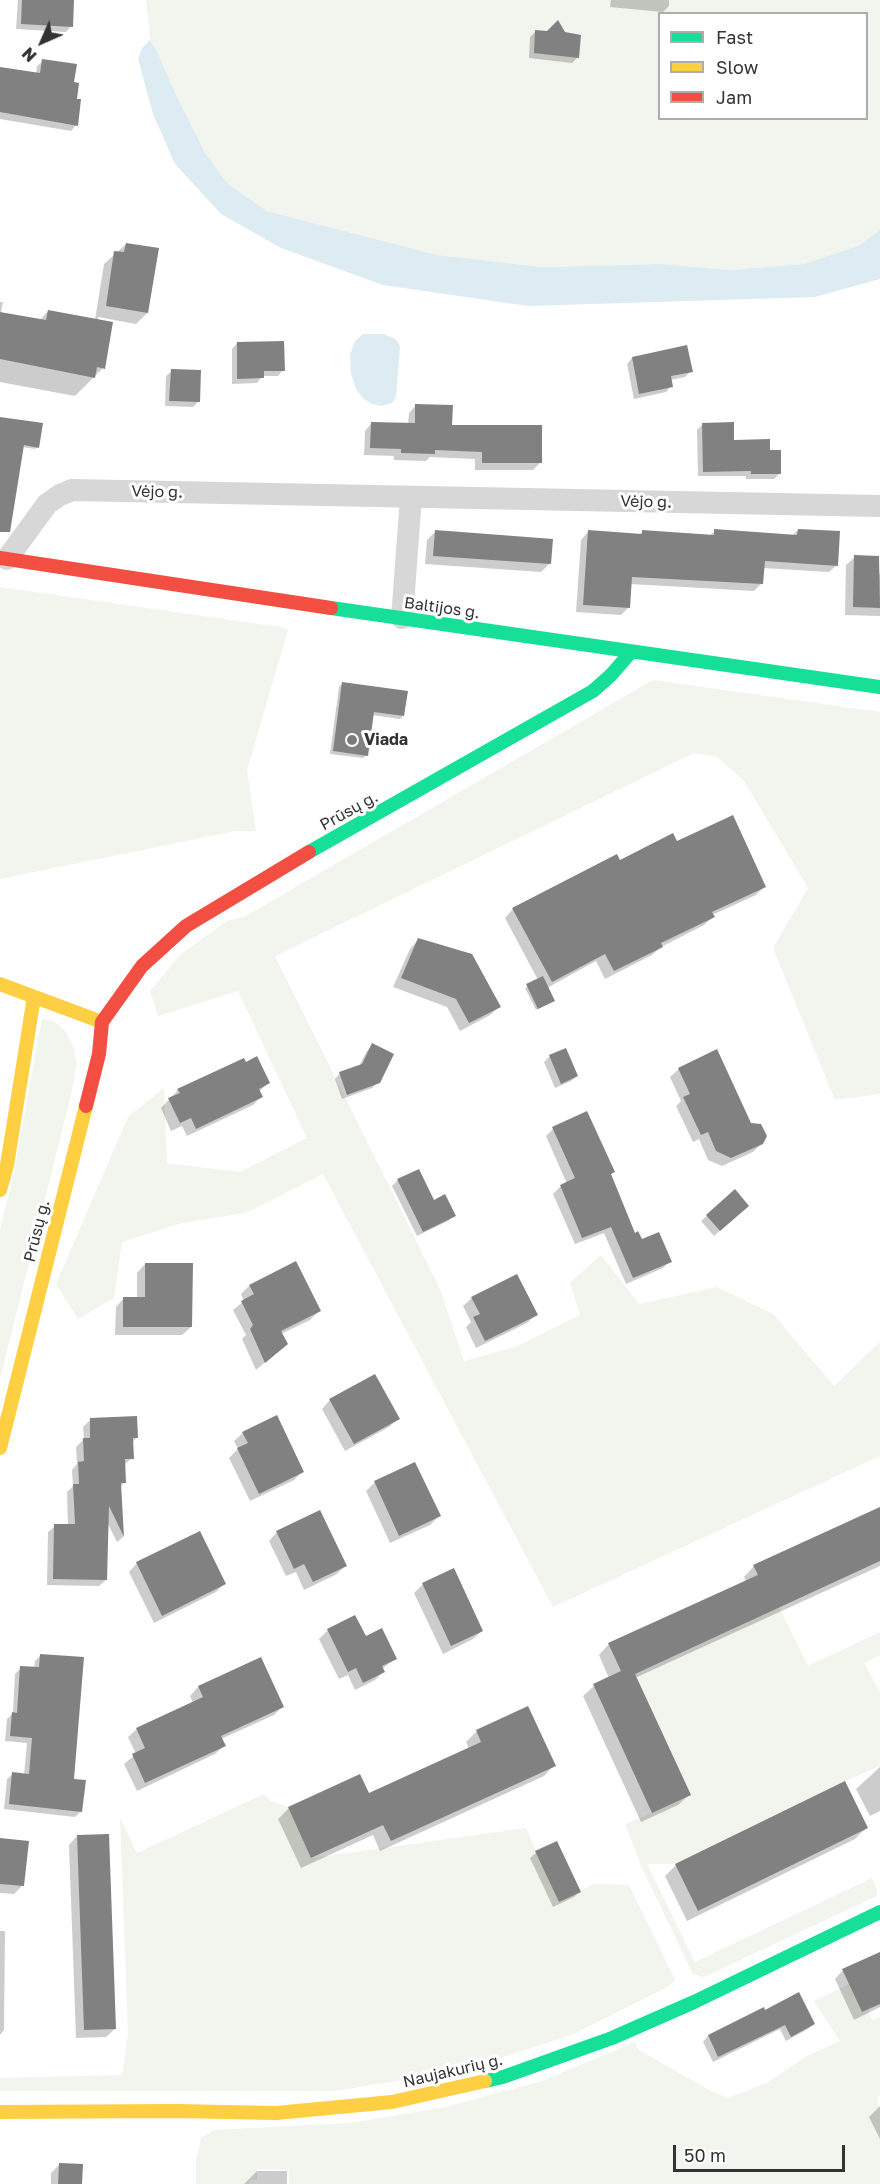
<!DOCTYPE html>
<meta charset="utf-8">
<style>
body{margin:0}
#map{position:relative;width:880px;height:2184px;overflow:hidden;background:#fff;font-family:"Golos Text",sans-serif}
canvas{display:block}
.legend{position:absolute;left:658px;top:12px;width:210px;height:108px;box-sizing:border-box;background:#fff;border:2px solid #adadad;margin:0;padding:8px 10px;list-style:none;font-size:18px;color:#333}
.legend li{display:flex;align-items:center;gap:12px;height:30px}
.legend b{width:30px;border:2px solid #adadad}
.north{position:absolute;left:12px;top:12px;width:60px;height:60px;-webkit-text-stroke:4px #fff;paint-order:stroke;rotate:225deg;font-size:16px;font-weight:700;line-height:24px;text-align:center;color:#333}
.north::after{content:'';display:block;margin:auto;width:21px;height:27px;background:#333;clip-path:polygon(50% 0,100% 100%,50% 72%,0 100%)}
.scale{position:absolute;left:673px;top:2145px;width:172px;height:27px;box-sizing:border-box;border:3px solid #333;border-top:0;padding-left:8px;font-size:18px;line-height:21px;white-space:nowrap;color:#333;-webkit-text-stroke:4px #fff;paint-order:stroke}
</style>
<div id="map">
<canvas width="880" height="2184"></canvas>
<ul class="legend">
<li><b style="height:8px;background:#16e098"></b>Fast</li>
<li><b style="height:8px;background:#ffcf43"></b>Slow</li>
<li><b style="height:8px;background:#f24e42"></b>Jam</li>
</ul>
<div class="north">N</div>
<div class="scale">50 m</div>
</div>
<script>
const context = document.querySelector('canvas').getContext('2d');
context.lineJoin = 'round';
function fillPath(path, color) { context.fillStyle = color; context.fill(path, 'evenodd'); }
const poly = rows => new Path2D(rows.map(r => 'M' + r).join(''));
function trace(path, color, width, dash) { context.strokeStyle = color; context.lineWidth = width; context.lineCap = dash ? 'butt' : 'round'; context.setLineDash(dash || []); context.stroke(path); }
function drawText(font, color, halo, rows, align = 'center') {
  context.font = font + ' "Golos Text",sans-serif'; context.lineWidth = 6; context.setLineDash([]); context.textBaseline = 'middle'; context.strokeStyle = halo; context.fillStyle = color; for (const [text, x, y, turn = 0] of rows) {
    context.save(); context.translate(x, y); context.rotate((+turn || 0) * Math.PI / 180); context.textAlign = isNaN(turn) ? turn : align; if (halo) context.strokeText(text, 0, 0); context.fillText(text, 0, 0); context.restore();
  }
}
const green = poly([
 [146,0,880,0,880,230,858,246,804,264,730,270,661,264,542,267,437,255,267,211,228,184,205,153,172,86,157,51,150,40],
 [660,14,866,14,866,118,660,118],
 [0,587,280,627,288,630,247,770,256,831,235,831,0,879],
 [653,680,880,712,880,1094,835,1100,773,948,808,888,744,781,717,757,694,753,275,956,440,1289,464,1361,518,1346,580,1315,570,1283,601,1255,639,1304,717,1287,773,1314,834,1386,880,1342,880,1456,553,1607,323,1174,246,1213,182,1223,122,1242,114,1298,78,1319,56,1284,128,1117,164,1088,167,1163,240,1172,307,1138,238,991,158,1016,150,991,181,954,227,921,244,917],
 [42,1019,54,1021,66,1032,74,1049,77,1064,72,1091,0,1379,0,1230,13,1177],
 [757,1574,773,1609,779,1607,808,1666,880,1632,880,1655,864,1663,880,1692,880,1766,845,1781,675,1864,647,1864,695,1962,872,1878,877,1890,877,1896,704,1977,693,1974,641,1866,625,1824,652,1813,635,1674,746,1623,730,1588],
 [264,1794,271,1801,288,1807,312,1858,526,1828,559,1902,593,1884,629,1885,675,1980,669,1986,571,2035,497,2059,403,2080,335,2091,0,2091,0,2078,122,2075,128,2033,120,1817,137,1853],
 [849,1984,862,2012,868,2009,872,2020,880,2017,880,2096,877,2098,880,2109,880,2184,289,2184,289,2170,257,2169,257,2180,250,2180,249,2184,196,2184,196,2160,201,2138,214,2130,352,2123,445,2107,542,2081,635,2042,639,2050,711,2091,728,2098,767,2083,807,2056,840,2041,814,2001]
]);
const water = poly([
 [150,40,157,51,172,86,205,153,228,184,267,211,437,255,542,267,661,264,730,270,804,264,858,246,880,230,880,279,815,297,528,306,383,285,281,248,221,214,175,164,153,114,138,59,142,48],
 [363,334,384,334,397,340,400,347,396,397,392,403,382,406,371,404,364,399,356,389,351,373,350,355,355,341]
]);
const shadow = poly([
 [18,0,73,0,71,26,66,32,16,29],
 [611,0,669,0,669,6,663,12,610,7],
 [535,32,578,57,572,63,529,58,530,37],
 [43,61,72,83,76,125,71,131,0,119,0,69,36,74,37,66],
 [126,244,147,313,136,324,98,317,103,368,75,396,0,382,0,302,3,302,1,313,39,321,48,311,95,320,104,264],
 [237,343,283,370,278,376,262,376,257,383,232,384,232,349],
 [632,358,691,371,685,377,670,380,671,386,666,392,634,399,627,364],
 [172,371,198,402,193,407,165,406,166,376],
 [416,405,451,426,541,462,533,470,475,470,475,459,430,457,426,461,394,460,394,456,364,455,365,431,372,423,408,424,409,413],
 [0,418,38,447,35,449,22,447,0,501],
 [703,424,732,441,769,451,779,474,774,479,746,479,746,476,698,476,697,430],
 [798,530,837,565,829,572,763,568,762,583,754,591,630,584,629,607,621,615,576,612,581,540,588,532,638,536,643,531,709,536,715,531,792,536],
 [435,532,550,563,541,572,425,564,427,540],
 [855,557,880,574,880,616,845,615,846,565],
 [342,684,403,716,400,719,372,715,367,755,363,758,330,754,339,687],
 [676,843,765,886,756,895,712,915,713,917,704,925,661,947,652,955,605,979,596,961,547,988,553,1001,536,1010,525,988,538,980,505,918,513,909,619,862],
 [418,940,499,1007,490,1015,460,1031,447,1007,393,987,410,949],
 [372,1045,378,1082,372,1088,342,1099,335,1079,340,1073,359,1066,367,1051],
 [550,1056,577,1076,571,1081,555,1088,544,1062],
 [679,1069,750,1124,762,1143,753,1152,722,1166,708,1160,699,1139,693,1142,676,1106,681,1101,670,1077],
 [268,1083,259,1092,261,1097,253,1105,187,1136,182,1126,171,1131,161,1108,178,1090],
 [587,1113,613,1172,610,1176,634,1235,670,1261,663,1268,626,1284,604,1233,575,1244,553,1194,560,1187,567,1184,546,1136,553,1129],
 [398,1180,454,1216,448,1221,417,1236,392,1186],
 [735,1191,742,1211,714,1236,701,1221],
 [145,1264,191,1327,182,1335,115,1335,116,1307,124,1298,137,1298,137,1273],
 [249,1286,319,1311,310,1320,281,1334,277,1352,256,1370,242,1339,246,1335,233,1310,244,1301,241,1294],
 [472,1298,536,1315,527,1323,476,1348,466,1327,471,1322,463,1306],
 [330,1400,398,1418,389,1427,345,1451,322,1409],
 [90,1420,137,1437,132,1443,132,1458,124,1465,125,1482,120,1487,123,1537,117,1542,107,1522,106,1580,99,1586,47,1585,48,1532,55,1526,68,1526,67,1492,73,1486,72,1470,77,1464,76,1447,84,1439,83,1427],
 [243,1433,302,1472,294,1480,250,1501,229,1458,238,1449,234,1441],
 [375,1482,439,1516,430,1525,390,1543,366,1491],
 [880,1509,880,1566,635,1678,689,1795,678,1805,641,1822,583,1696,594,1686,609,1678,599,1655,609,1644,746,1582,744,1577,754,1566],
 [277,1532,345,1566,337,1574,304,1590,296,1572,286,1576,269,1541],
 [137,1563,224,1584,216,1592,154,1623,129,1572],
 [423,1584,482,1631,473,1639,443,1654,414,1593],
 [328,1630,365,1638,395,1659,382,1669,383,1672,375,1680,355,1690,348,1675,339,1679,319,1639],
 [40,1656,81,1811,75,1817,4,1809,7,1779,13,1774,24,1775,27,1743,5,1741,7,1719,13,1713,15,1674,21,1668,34,1669,35,1661],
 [260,1659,283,1706,274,1715,221,1739,224,1746,215,1754,137,1791,124,1764,136,1754,128,1737,137,1729,193,1703,190,1696,198,1687],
 [477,1731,554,1765,544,1776,380,1851,373,1835,301,1868,278,1819,289,1808,368,1795,469,1749,466,1742],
 [880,1767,880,1811,870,1816,856,1789],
 [866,1828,855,1839,687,1921,665,1876,676,1865],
 [77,1836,115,2029,106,2037,76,2038,69,1845],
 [0,1840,23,1885,14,1894,0,1893],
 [536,1853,580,1891,574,1897,553,1907,530,1858],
 [0,1931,5,1931,4,2030,0,2035],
 [880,1953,880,2007,854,2020,835,1979,843,1970],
 [763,2009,764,2012,813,2024,808,2029,786,2041,780,2029,713,2062,703,2042,708,2036],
 [880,2106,880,2139,869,2117],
 [60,2164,81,2184,51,2184,51,2173],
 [257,2171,287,2171,287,2184,244,2184]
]);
const building = poly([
 [22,0,74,0,73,27,21,24],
 [558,20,565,32,581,35,579,58,534,53,535,30,547,31],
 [42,59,77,64,74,82,79,83,77,99,81,99,78,126,0,112,0,67,40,73],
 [126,243,159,248,148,313,106,306,114,251,124,252],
 [48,310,113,322,105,369,97,367,95,378,0,359,0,312,46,320],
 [284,341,285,371,264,371,264,378,237,379,237,342],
 [687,345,693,372,671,376,673,387,639,394,632,357],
 [171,369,201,370,200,402,169,401],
 [415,404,453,405,452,425,542,425,542,463,482,463,482,452,435,450,435,454,401,453,401,449,370,448,371,422,415,423],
 [0,417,43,423,39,448,24,445,10,532,0,532],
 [734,422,734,440,770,439,770,450,781,450,781,474,751,474,751,471,703,472,702,423],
 [714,529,797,535,798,529,840,531,838,566,765,561,763,584,632,577,630,608,583,605,588,530,642,534,642,530,714,535],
 [435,530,553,539,551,564,433,556],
 [854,555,879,556,880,608,853,607],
 [342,682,408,691,404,716,374,712,368,756,333,751],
 [733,815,766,887,712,912,715,917,661,943,663,947,614,971,605,954,552,982,512,908,617,854,620,860,673,833,677,841],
 [418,938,472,954,501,1007,469,1023,456,999,401,978],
 [543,976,555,1001,538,1009,526,984],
 [372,1043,394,1054,380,1083,347,1095,339,1072,362,1064],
 [566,1048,578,1076,561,1084,549,1055],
 [717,1049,751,1123,761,1124,767,1136,763,1144,731,1158,716,1151,708,1132,701,1135,683,1097,690,1094,678,1068],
 [257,1056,270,1083,259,1089,263,1097,196,1129,191,1118,180,1123,168,1098,180,1093,177,1089,244,1058,246,1062],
 [587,1111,615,1172,611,1174,635,1233,638,1231,642,1239,659,1232,672,1262,633,1278,611,1227,582,1238,560,1185,575,1178,552,1127],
 [419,1169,434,1200,445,1194,456,1216,423,1232,397,1179],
 [735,1189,749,1206,720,1231,706,1215],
 [296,1261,321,1311,281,1331,288,1344,265,1363,250,1329,253,1325,241,1301,254,1294,249,1285],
 [145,1263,193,1263,192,1327,123,1327,123,1297,145,1297],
 [517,1274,538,1315,485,1341,473,1317,480,1314,471,1297],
 [375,1374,400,1419,354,1444,329,1399],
 [277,1415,304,1472,259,1494,237,1448,248,1443,242,1432],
 [137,1416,138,1438,133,1438,134,1459,125,1459,126,1483,121,1483,124,1537,109,1506,107,1580,53,1579,54,1524,75,1524,73,1484,79,1484,78,1462,84,1461,83,1438,90,1438,90,1418],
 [415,1462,441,1516,399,1536,374,1481],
 [880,1507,880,1561,635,1674,691,1795,652,1813,593,1684,621,1671,608,1643,758,1575,753,1565],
 [320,1510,347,1566,313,1582,304,1564,294,1569,276,1531],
 [200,1531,226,1584,162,1616,136,1562],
 [454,1568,483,1631,451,1646,422,1583],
 [355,1615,366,1636,382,1628,397,1659,382,1666,385,1672,363,1683,356,1668,348,1672,327,1629],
 [40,1654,84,1657,74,1779,86,1780,82,1812,9,1804,12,1772,29,1774,32,1738,10,1736,12,1712,17,1713,20,1666,39,1667],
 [261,1657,284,1707,221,1736,226,1746,145,1783,132,1754,145,1748,136,1728,203,1697,198,1686],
 [528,1706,556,1766,391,1841,383,1825,311,1858,288,1807,360,1774,369,1793,481,1742,476,1730],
 [845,1781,868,1828,698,1911,675,1864],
 [109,1834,116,2029,84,2030,77,1835],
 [0,1838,29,1841,24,1886,0,1884],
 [557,1841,581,1892,559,1902,535,1851],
 [880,1952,880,2004,862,2012,842,1969],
 [799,1992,815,2024,791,2037,785,2025,718,2057,708,2035,764,2007,765,2010],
 [59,2163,83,2164,82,2184,58,2184]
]);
const street = poly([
 [7,559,47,504,60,495,72,490,880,506],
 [402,618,411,497]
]);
const fast = poly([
 [331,608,880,687],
 [309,852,593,691,611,675,631,652],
 [485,2081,503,2077,612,2038,694,2002,880,1912]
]);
const slow = poly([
 [0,984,102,1022],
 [0,1190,7,1165,34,997],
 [0,1448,86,1106],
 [0,2112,176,2111,276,2113,392,2102,485,2081]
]);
const jam = poly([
 [0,558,331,608],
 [86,1106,99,1054,102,1022,142,966,186,926,309,852]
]);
const markers = [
 [352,740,6,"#7a7a7a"]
];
const streetNames = [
 ["Vėjo g.",157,492,1],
 ["Vėjo g.",646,502,1],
 ["Baltijos g.",442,608,8],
 ["Prūsų g.",349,811,-29],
 ["Prūsų g.",37,1231,-76],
 ["Naujakurių g.",453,2071,-13]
];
const poiNames = [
 ["Viada",364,740]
];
fillPath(green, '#f1f5ed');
fillPath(water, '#ddebf3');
fillPath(shadow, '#0003');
fillPath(building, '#818181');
trace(street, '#d7d7d7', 22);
trace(fast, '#16e098', 14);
trace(slow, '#ffcf43', 14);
trace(jam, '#f24e42', 14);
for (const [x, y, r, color] of markers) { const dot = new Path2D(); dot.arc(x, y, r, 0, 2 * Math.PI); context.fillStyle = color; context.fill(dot); trace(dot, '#fff', 2); }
drawText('16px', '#333', '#fff', streetNames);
drawText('bold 16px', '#333', '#fff', poiNames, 'left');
</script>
